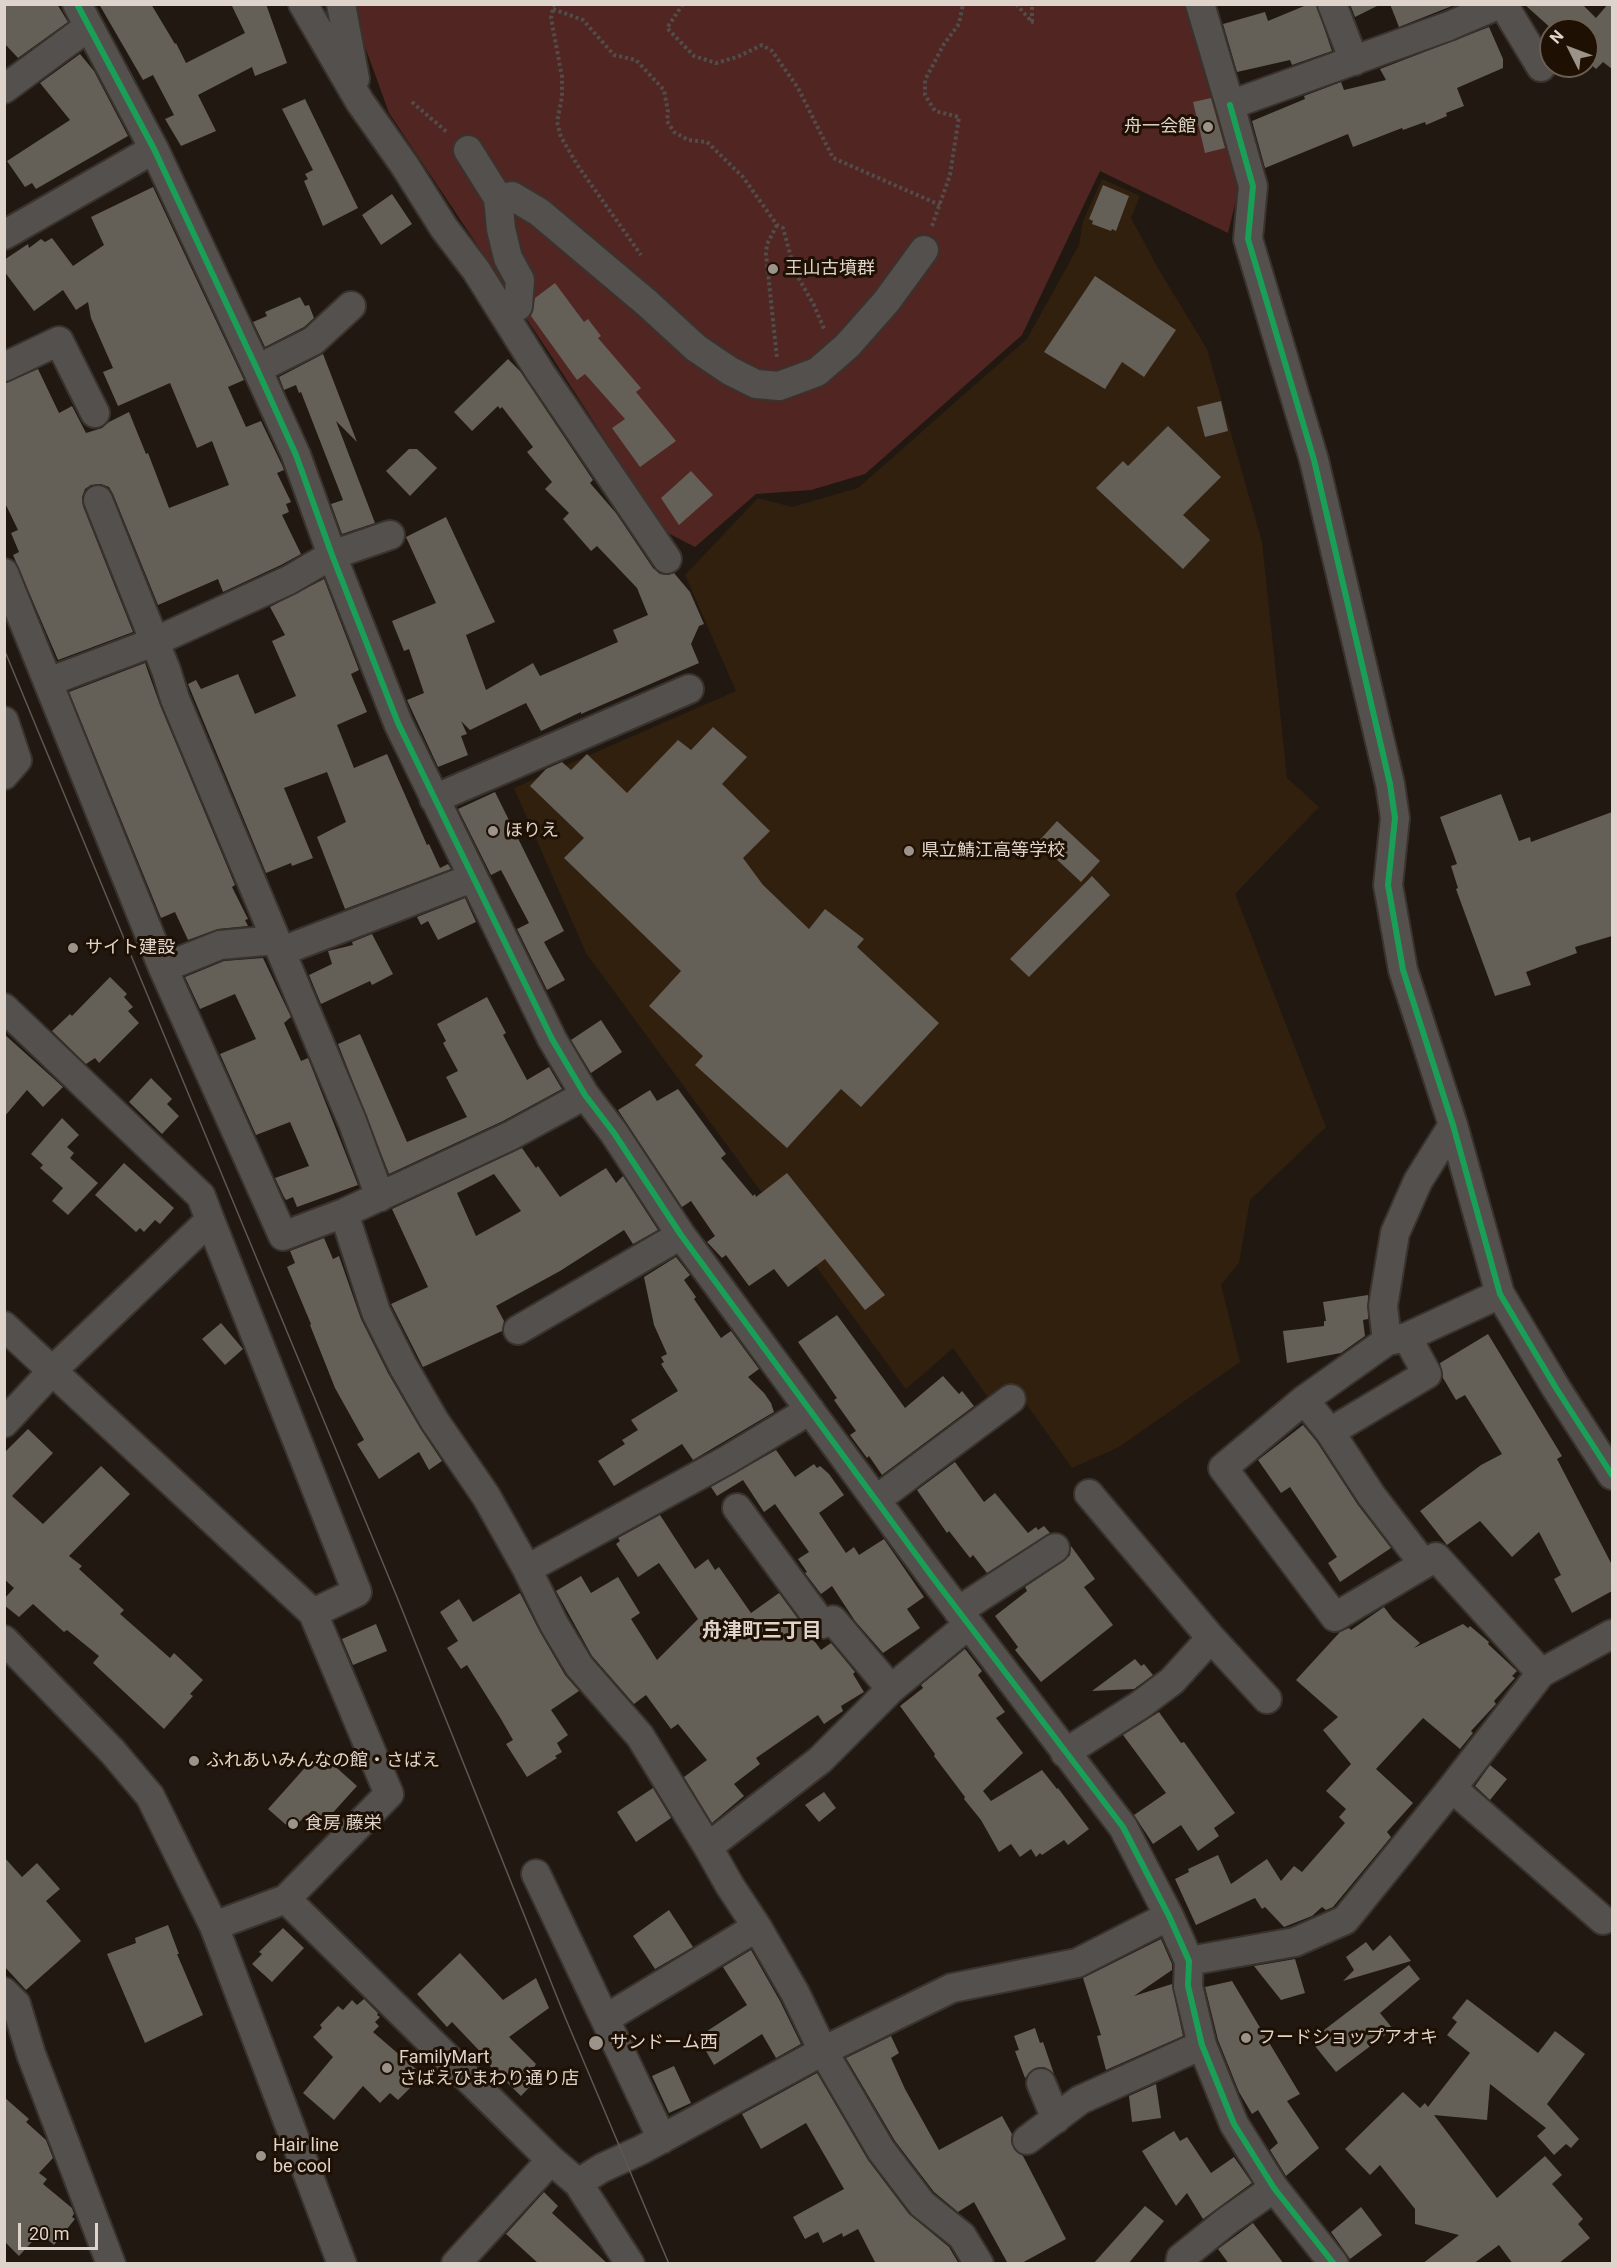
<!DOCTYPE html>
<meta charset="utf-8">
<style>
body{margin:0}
#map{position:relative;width:1617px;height:2268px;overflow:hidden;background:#211911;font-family:Roboto,sans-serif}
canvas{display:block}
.frame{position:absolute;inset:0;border:6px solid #dfd4cb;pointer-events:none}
.north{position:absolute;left:1539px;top:18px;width:60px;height:60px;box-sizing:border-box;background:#1e1003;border:2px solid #6b5e53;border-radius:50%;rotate:312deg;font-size:16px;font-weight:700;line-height:24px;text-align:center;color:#dfd4cb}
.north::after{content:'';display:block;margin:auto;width:21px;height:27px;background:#9c938a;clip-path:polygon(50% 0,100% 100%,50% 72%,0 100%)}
.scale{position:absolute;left:18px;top:2223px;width:80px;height:27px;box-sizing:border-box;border:3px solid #dfd4cb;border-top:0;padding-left:8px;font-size:18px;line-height:21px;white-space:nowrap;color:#dfd4cb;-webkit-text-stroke:4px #1e1003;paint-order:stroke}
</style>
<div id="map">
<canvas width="1617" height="2268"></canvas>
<div class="frame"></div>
<div class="north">N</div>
<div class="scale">20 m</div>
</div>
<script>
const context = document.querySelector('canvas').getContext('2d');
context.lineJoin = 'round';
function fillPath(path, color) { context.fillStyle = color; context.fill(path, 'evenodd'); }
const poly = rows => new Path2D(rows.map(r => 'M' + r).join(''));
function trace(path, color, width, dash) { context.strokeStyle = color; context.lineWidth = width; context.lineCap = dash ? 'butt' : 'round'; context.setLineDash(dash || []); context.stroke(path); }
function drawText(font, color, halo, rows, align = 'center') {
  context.font = font + ' Roboto,"Noto Sans JP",sans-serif'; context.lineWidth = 6; context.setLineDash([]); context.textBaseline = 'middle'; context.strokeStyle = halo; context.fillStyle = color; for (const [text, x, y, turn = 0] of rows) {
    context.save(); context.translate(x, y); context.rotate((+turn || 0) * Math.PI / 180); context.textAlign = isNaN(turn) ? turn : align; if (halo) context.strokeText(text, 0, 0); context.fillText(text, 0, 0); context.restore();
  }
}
const built = poly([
 [1102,179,1140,196,1131,218,1159,270,1207,349,1262,542,1287,778,1319,807,1235,894,1326,1127,1250,1200,1239,1263,1221,1285,1240,1362,1119,1447,1072,1468,1017,1391,989,1399,953,1348,906,1389,586,953,514,788,736,691,685,575,758,498,792,507,858,488,1027,339,1079,245,1083,221]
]);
const green = poly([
 [350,5,1190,5,1245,192,1236,200,1228,233,1100,171,1022,335,865,474,811,490,756,494,695,547,664,531,550,354,389,113]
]);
const building = poly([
 [4,4,57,4,68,22,18,58,4,43],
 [99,4,151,4,175,44,176,43,186,63,245,33,231,4,266,4,287,63,255,76,252,67,198,95,216,131,181,146,165,119,174,115,153,75,143,80],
 [1309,4,1316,4,1332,51,1292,65,1290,60,1237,72,1223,24,1265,12,1268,21],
 [1350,4,1381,4,1355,17],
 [1390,4,1457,4,1399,27],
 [1524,4,1582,4,1596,18,1608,4,1612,4,1612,69,1603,62,1596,69,1587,61,1587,30,1553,30],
 [1489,27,1503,59,1503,68,1457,88,1464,106,1446,113,1447,116,1426,125,1425,122,1403,130,1402,128,1353,147,1348,134,1265,168,1252,121,1305,99,1304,96,1341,82,1344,90,1386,80,1380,69],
 [80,54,94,71,128,136,36,189,32,183,25,187,7,161,70,120,40,83],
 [1211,98,1225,148,1205,153,1193,102],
 [305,99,358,208,323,226,304,181,308,179,305,174,313,170,282,109],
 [1103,185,1129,196,1116,231,1112,229,1111,231,1092,224,1093,221,1089,219],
 [153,187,244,380,228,387,246,427,261,421,282,465,284,470,277,473,291,502,286,504,289,512,282,515,301,554,281,565,223,592,218,579,158,605,113,494,109,487,101,484,91,485,85,489,82,497,83,506,133,632,58,660,13,555,19,552,11,533,18,530,4,501,4,384,38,369,59,413,72,406,86,433,102,428,109,422,129,412,146,454,148,453,169,508,229,485,212,441,197,448,170,383,118,406,103,372,113,368,91,318,88,302,76,310,63,290,34,311,4,271,4,260,28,244,29,248,41,239,45,242,52,238,73,266,104,245,91,217],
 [392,194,412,224,381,245,362,215],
 [1095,276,1176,330,1144,377,1122,362,1105,389,1044,352],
 [555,283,584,322,588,319,601,336,598,338,641,388,636,392,676,441,640,467,612,428,625,419,585,374,577,380,531,316,535,298],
 [300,297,305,306,309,305,314,318,304,327,265,347,253,322,267,316,265,312],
 [323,354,357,442,336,421,375,523,342,534,331,504,343,500,301,392,299,393,296,385,284,390,279,377],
 [508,359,520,371,593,480,590,483,616,513,653,568,660,574,668,575,674,573,690,592,704,624,699,626,691,644,699,663,581,714,581,712,541,731,526,703,470,730,461,721,467,734,461,736,468,755,438,767,407,700,424,693,409,649,404,651,392,621,436,603,406,537,446,517,495,622,466,635,486,690,533,663,540,676,618,642,613,630,648,615,637,588,597,546,591,551,563,519,569,513,545,489,552,482,527,452,533,447,502,407,500,409,498,406,472,431,454,412],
 [1221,401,1228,431,1205,437,1197,407],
 [1168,426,1221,477,1183,515,1210,540,1183,569,1096,488,1123,461,1128,466],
 [409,449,417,449,437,468,410,496,386,471],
 [691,471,713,495,679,525,661,498],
 [324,579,359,670,351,674,367,712,337,725,354,768,387,754,427,845,429,844,440,868,448,864,451,869,345,909,317,837,346,822,327,772,284,788,313,858,292,866,291,863,266,873,188,684,196,680,201,689,238,674,255,714,296,696,272,641,285,635,270,607],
 [145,663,160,705,235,885,232,887,248,919,245,920,248,926,218,929,188,940,175,912,161,918,69,692],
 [713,727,747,757,722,784,770,831,743,858,763,885,809,929,825,909,864,939,857,947,939,1023,861,1107,841,1089,787,1148,695,1065,703,1056,649,1006,681,971,564,858,584,838,530,786,546,769,562,762,571,770,587,754,627,793,678,740,691,750],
 [495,792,564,931,544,942,565,980,547,990,517,929,529,923,501,870,491,875,458,809],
 [1501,794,1519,841,1530,837,1531,842,1612,812,1612,936,1575,947,1577,953,1526,972,1531,985,1495,996,1456,889,1458,888,1451,866,1457,864,1440,817],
 [1057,821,1100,861,1081,882,1038,842],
 [1092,876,1110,895,1029,977,1010,959],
 [465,898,476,922,438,940,428,921,421,925,417,917],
 [372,934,393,974,372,985,370,981,321,1004,309,975,332,964,328,951,353,945,352,942],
 [263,958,291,1017,284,1023,301,1061,308,1058,358,1185,297,1207,293,1197,286,1200,284,1197,275,1178,309,1166,290,1122,256,1135,220,1054,256,1039,235,994,200,1009,185,977,224,961],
 [110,977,127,994,124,997,133,1007,128,1011,139,1023,99,1063,95,1058,86,1064,52,1031,70,1014,72,1016],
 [487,997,506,1033,503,1035,527,1080,549,1067,562,1089,503,1121,389,1174,338,1044,360,1034,407,1142,467,1117,446,1077,458,1071,443,1043,446,1041,437,1024],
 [601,1020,622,1052,591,1073,571,1040],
 [4,1034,63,1087,43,1107,27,1090,4,1117],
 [151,1078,172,1099,167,1104,179,1116,162,1134,129,1102],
 [678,1089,726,1154,721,1158,753,1196,755,1194,756,1197,787,1173,885,1295,865,1310,825,1259,788,1287,774,1269,749,1286,726,1255,722,1258,707,1242,715,1236,691,1201,682,1207,618,1110,650,1090,657,1101],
 [62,1118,79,1135,67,1147,74,1153,70,1158,98,1183,68,1215,52,1201,63,1188,40,1168,43,1165,31,1154],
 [522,1148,536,1168,538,1166,560,1197,606,1168,616,1183,623,1176,658,1230,633,1244,624,1230,560,1271,496,1306,504,1321,502,1331,423,1367,391,1304,428,1287,392,1209],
 [494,1174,521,1211,476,1236,457,1193],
 [124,1163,174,1208,160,1224,155,1220,144,1232,140,1228,136,1232,95,1195],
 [324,1238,333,1259,339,1256,361,1319,388,1373,420,1428,442,1461,429,1470,419,1452,379,1479,357,1444,364,1440,335,1388,310,1325,311,1324,287,1267,295,1263,290,1251],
 [676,1257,690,1275,684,1280,696,1297,694,1299,721,1338,731,1331,759,1369,748,1377,764,1393,771,1403,774,1412,693,1460,682,1444,614,1486,598,1461,625,1444,622,1440,638,1430,631,1420,678,1391,661,1364,664,1362,661,1357,667,1354,654,1325,644,1277],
 [1368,1295,1368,1319,1363,1320,1365,1336,1341,1353,1287,1363,1283,1331,1324,1326,1324,1321,1326,1321,1323,1302],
 [837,1315,905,1408,943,1376,959,1394,962,1391,974,1406,882,1475,869,1456,867,1458,850,1435,856,1431,834,1400,837,1398,798,1342],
 [221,1323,243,1349,225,1365,202,1339],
 [1488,1334,1562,1456,1557,1459,1612,1565,1612,1591,1572,1613,1554,1579,1561,1575,1539,1532,1512,1557,1480,1521,1447,1545,1420,1511,1481,1465,1502,1454,1465,1395,1456,1400,1443,1378,1440,1363],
 [1303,1425,1317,1442,1358,1505,1391,1548,1340,1582,1328,1563,1337,1557,1290,1487,1281,1493,1258,1460],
 [28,1429,53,1453,12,1496,43,1524,101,1466,130,1494,69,1556,82,1566,79,1569,124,1610,120,1614,170,1658,174,1653,203,1680,190,1694,193,1696,164,1729,93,1663,99,1656,67,1630,64,1632,33,1604,19,1617,4,1605,4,1599,14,1588,4,1579,4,1453],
 [776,1450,795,1477,814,1464,817,1468,820,1466,829,1474,844,1495,819,1513,846,1553,854,1547,859,1555,884,1539,924,1597,907,1609,920,1628,883,1653,855,1621,832,1586,821,1594,805,1573,807,1572,798,1559,809,1552,775,1504,764,1512,743,1480,717,1496,711,1487],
 [955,1462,984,1502,995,1493,1028,1533,1036,1527,1038,1530,1044,1526,1050,1533,987,1573,973,1555,970,1558,949,1531,947,1533,917,1490],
 [660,1515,695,1569,708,1559,715,1570,719,1567,751,1613,779,1593,821,1650,831,1643,855,1672,853,1674,864,1692,841,1706,843,1711,824,1724,818,1715,756,1758,760,1764,734,1784,744,1796,712,1823,684,1777,707,1760,678,1724,671,1729,646,1695,634,1704,592,1656,556,1591,581,1576,591,1593,618,1577,640,1613,631,1619,657,1660,698,1619,659,1563,638,1577,616,1544,620,1541,618,1538],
 [1071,1546,1095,1579,1084,1587,1113,1625,1041,1682,1015,1650,1018,1647,995,1616,1027,1591,1025,1587,1064,1561,1070,1555],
 [520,1593,540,1632,565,1675,579,1691,551,1710,568,1735,557,1743,562,1752,555,1756,557,1758,527,1777,506,1744,513,1740,501,1719,467,1665,461,1669,447,1648,458,1641,440,1612,459,1599,473,1622],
 [1384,1607,1393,1619,1420,1643,1414,1648,1463,1624,1468,1628,1470,1626,1489,1642,1488,1644,1517,1671,1512,1676,1515,1678,1494,1701,1496,1704,1471,1731,1473,1733,1460,1749,1423,1718,1376,1769,1413,1803,1387,1832,1391,1837,1333,1907,1326,1910,1322,1907,1312,1916,1284,1927,1265,1907,1262,1909,1255,1898,1196,1925,1175,1879,1189,1872,1188,1869,1218,1855,1231,1884,1267,1859,1281,1881,1294,1866,1302,1872,1345,1823,1339,1817,1346,1809,1326,1791,1351,1764,1323,1730,1338,1717,1296,1680,1340,1632,1349,1628,1351,1630],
 [376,1624,387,1651,353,1665,342,1639],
 [965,1649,982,1671,978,1675,1005,1712,996,1718,1023,1753,983,1791,991,1801,1042,1770,1057,1789,1058,1788,1089,1829,1068,1845,1064,1840,1042,1855,1040,1853,1036,1857,1031,1849,1020,1857,1011,1844,999,1852,981,1820,964,1799,965,1797,934,1756,935,1754,900,1706,923,1688,921,1685],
 [1135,1659,1141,1666,1144,1664,1153,1675,1134,1689,1092,1691],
 [1159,1712,1181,1743,1184,1742,1235,1813,1214,1828,1219,1836,1198,1851,1181,1825,1153,1844,1134,1815,1166,1793,1123,1735],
 [319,1752,357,1786,320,1827,306,1815,292,1830,268,1809],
 [1490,1765,1507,1779,1490,1800,1475,1786],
 [653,1788,671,1818,636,1842,617,1812],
 [824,1792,836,1808,819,1822,805,1805],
 [4,1857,22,1877,37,1863,60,1889,46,1901,81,1941,26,1990,4,1966],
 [669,1910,693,1947,655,1969,633,1936],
 [168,1925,179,1954,177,1954,203,2015,145,2043,107,1954,136,1943,135,1938],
 [283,1928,304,1948,272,1982,252,1964,262,1954,259,1952],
 [1390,1935,1411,1961,1343,1981,1354,1970,1346,1957,1366,1942,1373,1951],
 [1161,1939,1172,1964,1172,1970,1134,1996,1172,1984,1183,2036,1106,2070,1097,2036,1101,2035,1083,1978],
 [751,1950,780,2001,801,2044,776,2058,762,2034,714,2065,698,2037,747,2005,723,1967],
 [460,1953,503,2000,536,1978,549,2008,509,2037,536,2064,533,2069,540,2076,521,2096,489,2065,491,2063,452,2022,447,2027,417,1994],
 [1295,1959,1305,1993,1281,2000,1254,1966],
 [1409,1965,1420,1979,1380,2013,1393,2029,1336,2072,1315,2046,1315,2037],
 [1232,1981,1300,2094,1287,2101,1319,2148,1286,2176,1270,2150,1278,2143,1258,2110,1252,2114,1239,2092,1218,2040,1205,1987],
 [364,1999,378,2013,377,2015,380,2017,375,2022,379,2026,373,2032,423,2075,398,2100,390,2093,380,2103,363,2086,334,2120,303,2093,333,2057,313,2037,322,2028,320,2025,338,2006,343,2010,352,2000,357,2005],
 [1467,1999,1538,2053,1555,2031,1585,2054,1547,2104,1579,2139,1571,2148,1566,2144,1554,2155,1537,2136,1546,2128,1490,2084,1487,2120,1434,2115,1497,2198,1545,2156,1562,2175,1552,2184,1583,2219,1578,2224,1590,2238,1558,2264,1513,2264,1499,2245,1473,2264,1422,2264,1459,2235,1415,2224,1415,2209,1380,2165,1370,2175,1345,2149,1403,2092,1420,2108,1425,2103,1428,2107,1470,2053,1447,2035,1457,2022,1452,2018],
 [1035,2028,1040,2043,1043,2042,1054,2074,1044,2067,1035,2068,1025,2078,1015,2051,1019,2050,1014,2036],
 [891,2036,899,2053,891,2058,905,2089,939,2150,1002,2116,1012,2134,1011,2141,1014,2149,1023,2156,1066,2239,1020,2264,1008,2264,974,2202,958,2212,934,2192,895,2141,846,2058],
 [674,2066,691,2103,669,2113,652,2076],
 [817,2073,868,2160,909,2214,949,2247,959,2264,876,2264,858,2229,843,2237,842,2233,823,2243,818,2232,805,2239,793,2217,844,2189,806,2123,761,2149,742,2114],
 [1156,2084,1161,2118,1132,2122,1129,2096],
 [4,2097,29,2119,26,2122,46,2140,53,2158,39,2173,47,2179,43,2184,72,2208,74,2214,72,2217,75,2219,54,2245,40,2233,19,2256,4,2241],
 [1174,2131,1180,2141,1187,2137,1211,2173,1234,2157,1252,2183,1203,2219,1187,2193,1176,2206,1142,2151],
 [544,2192,558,2206,552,2213,608,2264,539,2264,506,2234],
 [1145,2206,1164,2221,1128,2264,1093,2264],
 [1361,2207,1382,2235,1350,2259,1331,2232],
 [1253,2223,1284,2264,1229,2264,1218,2249]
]);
const path = poly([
 [554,4,551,18,562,77,562,97,557,122,561,137,578,166,641,255],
 [683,4,667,28,694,56,716,63,737,57,762,45,772,51,798,88,833,158,940,205],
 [1016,4,1032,22,1032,4],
 [553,9,583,20,614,55,636,60,664,90,668,112,667,121,674,132,688,140,707,142,743,177,777,225,783,228,795,272,814,305,824,329],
 [412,102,448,133],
 [777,225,767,244,766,254,777,358],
 [932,226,950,175,959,117,935,111,925,95,925,80,944,44,959,24,963,4]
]);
const minor = poly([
 [77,4,154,149,257,369,296,455,332,555,398,723,552,1039,585,1095,614,1133,681,1235,931,1575,1123,1827,1169,1916,1189,1961,1188,1986,1202,2045,1234,2124,1274,2188,1334,2264],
 [303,4,360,102,405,166,444,228,476,270,540,372,667,559],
 [341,4,355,79],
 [1200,4,1230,105,1449,26,1500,4],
 [1332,4,1354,61],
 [1503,4,1541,67],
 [4,89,88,27],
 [1230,105,1253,186,1248,239,1314,460,1390,784,1395,818,1388,885,1403,970,1453,1125,1500,1294,1556,1388,1612,1475],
 [468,150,498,198,501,229,508,258,520,280,518,306],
 [498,198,512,196,539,212,647,303,696,348,730,371,756,384,779,386,817,372,847,346,886,302,924,250],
 [4,235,154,149],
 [4,367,59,341,95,413],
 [257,369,313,341,351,306],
 [98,500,166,670,175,699,352,1121,380,1197],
 [4,573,163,968,283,1236,344,1213,510,1136,585,1095],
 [48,682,154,642,289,580,332,555,390,535],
 [4,721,17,760,4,775],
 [434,799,689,689],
 [282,951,472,878],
 [163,968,220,945,276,940],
 [4,1008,201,1196,210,1220,54,1369,4,1423],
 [344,1213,376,1312,403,1366,434,1420,486,1496,527,1569,554,1624,579,1666,640,1736,708,1847,730,1886,757,1927,795,1993,823,2051,881,2150,922,2204,962,2236,979,2264],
 [210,1220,357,1592,313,1613],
 [1500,1294,1407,1337,1387,1341,1304,1400,1223,1468,1335,1617,1436,1557,1541,1673],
 [4,1326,313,1613,389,1794,286,1899,551,2160,578,2183,630,2264],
 [518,1330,681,1235],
 [1387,1341,1383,1306,1395,1233,1418,1181,1453,1125],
 [1304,1400,1330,1432,1371,1495,1423,1563],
 [1330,1432,1427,1374,1407,1337],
 [876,1500,1011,1399],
 [737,1508,822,1624,833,1620,891,1689],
 [527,1569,727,1460,810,1410],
 [958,1611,1055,1548],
 [1211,1638,1267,1699],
 [4,1640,112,1751,150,1796,214,1926,342,2264],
 [1065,1753,1140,1705,1172,1681,1211,1638,1089,1494],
 [1452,1788,1603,1920],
 [708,1847,820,1760,891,1689,968,1625],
 [536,1874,662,2139],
 [214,1926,286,1899],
 [1189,1961,1295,1942,1345,1920,1452,1788,1541,1673,1612,1634],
 [4,1992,16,2004,31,2054,111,2264],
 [605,2019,757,1927],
 [1041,2083,1056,2119],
 [1027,2140,1080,2100,1202,2045],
 [578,2183,602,2168,641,2150,823,2051,952,1988,1077,1963,1169,1916],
 [456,2264,551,2160],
 [1180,2264,1181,2258,1227,2221,1274,2188]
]);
const tram = poly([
 [4,649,397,1597,565,2017,669,2264]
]);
const cycleway = poly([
 [77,4,154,149,257,369,296,455,332,555,398,723,552,1039,585,1095,614,1133,681,1235,931,1575,1123,1827,1169,1916,1189,1961,1188,1986,1202,2045,1234,2124,1274,2188,1334,2264],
 [1230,105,1253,186,1248,239,1314,460,1390,784,1395,818,1388,885,1403,970,1453,1125,1500,1294,1556,1388,1612,1475]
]);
const markers = [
 [1208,127,6,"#9c938a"],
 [773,269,6,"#9c938a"],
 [493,831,6,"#9c938a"],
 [909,851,6,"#9c938a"],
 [73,948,6,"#9c938a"],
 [194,1761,6,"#9c938a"],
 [293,1824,6,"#9c938a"],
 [1246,2038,6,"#9c938a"],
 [596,2043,8,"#9c938a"],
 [387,2068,6,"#9c938a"],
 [261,2156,6,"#9c938a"]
];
const poiNames = [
 ["舟一会館",1196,127,"right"],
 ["王山古墳群",785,269],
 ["ほりえ",505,831],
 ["県立鯖江高等学校",921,851],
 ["サイト建設",85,948],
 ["ふれあいみんなの館・さばえ",206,1761],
 ["食房 藤栄",305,1824],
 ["フードショップアオキ",1258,2038],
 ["サンドーム西",610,2043],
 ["FamilyMart",399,2058],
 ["さばえひまわり通り店",399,2079],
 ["Hair line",273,2146],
 ["be cool",273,2167]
];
const neighbourhoodNames = [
 ["舟津町三丁目",762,1632]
];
fillPath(built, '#31200d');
fillPath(green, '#512522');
fillPath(building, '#645f57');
trace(minor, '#3a332d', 32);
trace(path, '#514d4a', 4, [3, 3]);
trace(minor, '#53504d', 28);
trace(tram, '#5c5854', 1.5);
trace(cycleway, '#1a9f57', 6);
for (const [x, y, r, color] of markers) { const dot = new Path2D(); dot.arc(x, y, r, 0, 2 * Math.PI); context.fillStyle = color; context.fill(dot); trace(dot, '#1e1003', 2); }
drawText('18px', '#dfd4cb', '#1e1003', poiNames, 'left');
drawText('bold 20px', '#dfd4cb', '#1e1003', neighbourhoodNames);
</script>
